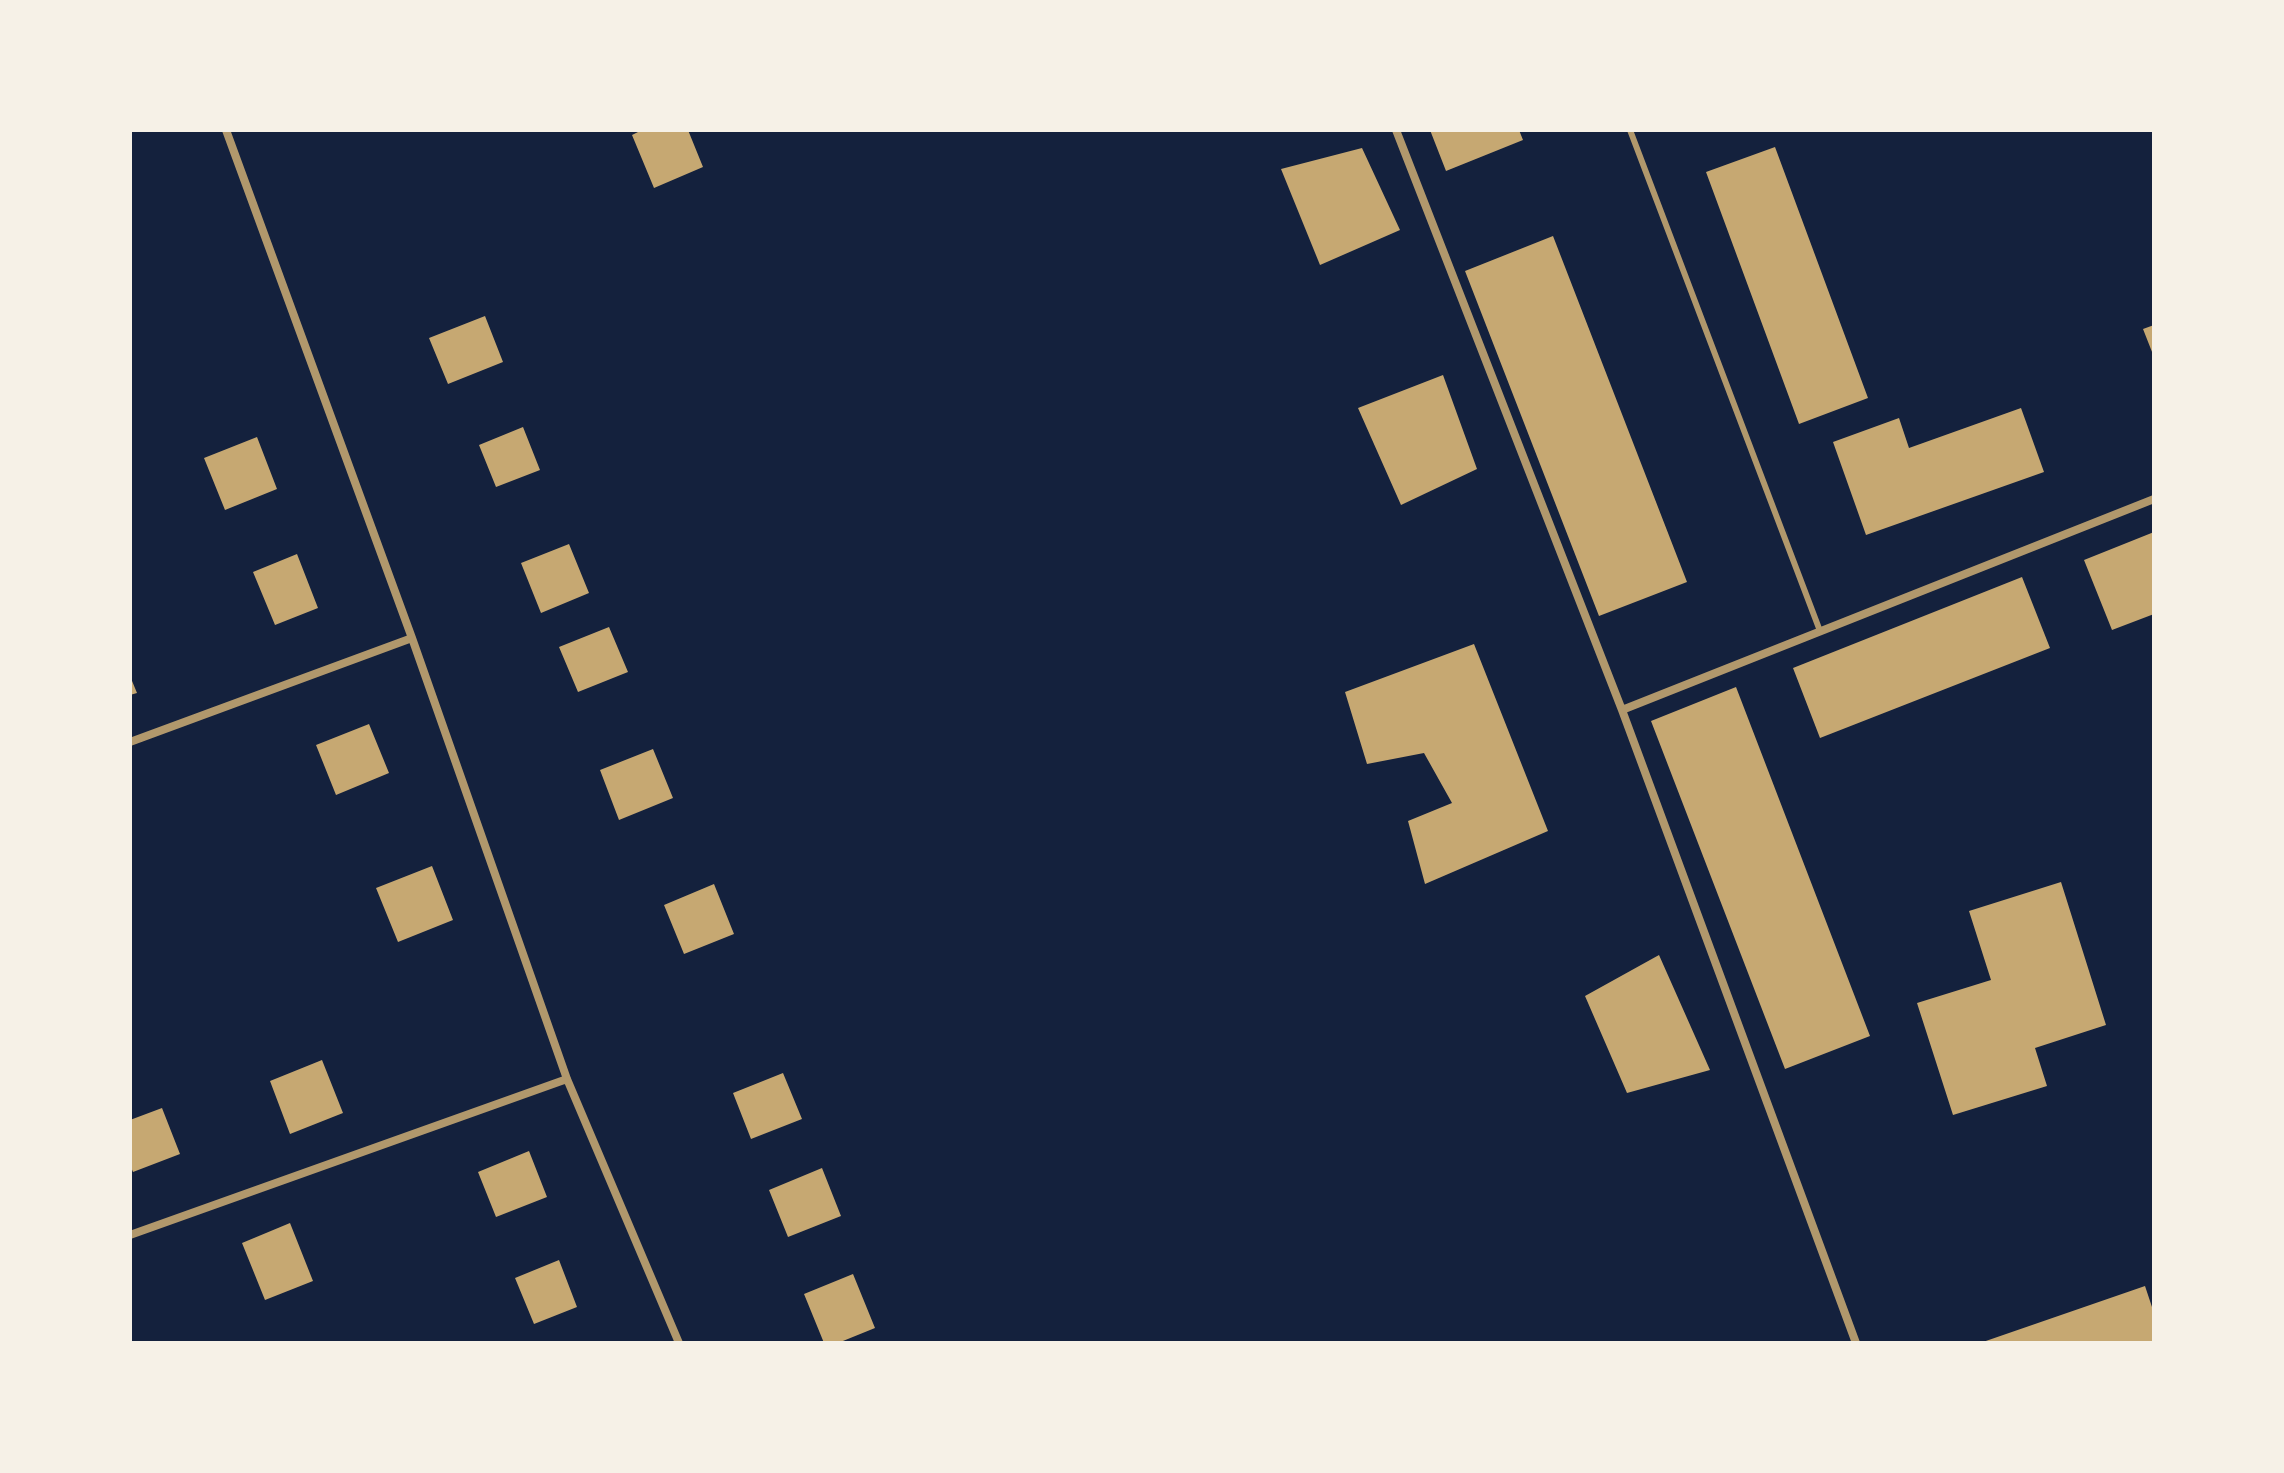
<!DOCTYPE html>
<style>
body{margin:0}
#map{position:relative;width:2284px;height:1473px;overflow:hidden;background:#14213d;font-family:"Exo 2",sans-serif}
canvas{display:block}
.frame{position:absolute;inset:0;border:132px solid #f6f1e7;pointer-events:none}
</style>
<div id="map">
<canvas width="2284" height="1473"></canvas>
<div class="frame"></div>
</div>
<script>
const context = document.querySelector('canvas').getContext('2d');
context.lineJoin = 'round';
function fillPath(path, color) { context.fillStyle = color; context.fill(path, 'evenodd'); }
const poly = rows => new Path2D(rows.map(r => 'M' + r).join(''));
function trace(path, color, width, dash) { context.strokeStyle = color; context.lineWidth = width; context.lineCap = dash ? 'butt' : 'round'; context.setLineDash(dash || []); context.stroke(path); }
const building = poly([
 [642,130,688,130,703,167,654,188,632,135],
 [1430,130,1519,130,1523,140,1446,171],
 [1775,147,1868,398,1799,424,1706,172],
 [1362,148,1400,230,1320,265,1281,169],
 [1553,236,1687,582,1599,616,1465,271],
 [485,316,503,362,448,384,429,338],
 [2154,325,2154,357,2143,329],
 [1443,375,1477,469,1401,505,1358,408],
 [2021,408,2044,472,1866,535,1833,442,1899,418,1909,448],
 [523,427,540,470,496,487,479,445],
 [257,437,277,489,225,510,204,458],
 [2154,532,2154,614,2112,630,2084,560],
 [569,544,589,593,541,613,521,563],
 [297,554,318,608,275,625,253,572],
 [2022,577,2050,648,1820,738,1793,668],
 [609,627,628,672,578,692,559,647],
 [1474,644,1548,831,1425,884,1408,821,1452,803,1424,753,1367,764,1345,692],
 [130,676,137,693,130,695],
 [1736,687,1870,1036,1785,1069,1651,721],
 [369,724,389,773,336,795,316,745],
 [653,749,673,798,619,820,600,770],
 [432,866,453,920,398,942,376,888],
 [2061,882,2106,1025,2035,1048,2047,1086,1953,1115,1917,1003,1991,980,1969,911],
 [714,884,734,934,684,954,664,905],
 [1659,955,1710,1070,1627,1093,1585,996],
 [322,1060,343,1113,290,1134,270,1081],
 [783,1073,802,1119,751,1139,733,1093],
 [162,1108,180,1154,133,1172,130,1165,130,1120],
 [529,1151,547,1197,496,1217,478,1172],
 [822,1168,841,1216,788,1237,769,1190],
 [290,1223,313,1281,265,1300,242,1243],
 [559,1260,577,1307,534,1324,515,1278],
 [853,1274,875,1328,838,1343,824,1343,804,1294],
 [2145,1286,2154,1313,2154,1343,1980,1343]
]);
const service = poly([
 [1630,130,1820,631]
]);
const minor = poly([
 [226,130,412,638,567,1079,679,1343],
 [1396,130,1622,710,1856,1343],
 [1622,710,2154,499],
 [130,742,412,638],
 [130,1235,567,1079]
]);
fillPath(building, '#c6a872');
trace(service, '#b1986c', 6);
trace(minor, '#b1986c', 8);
</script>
